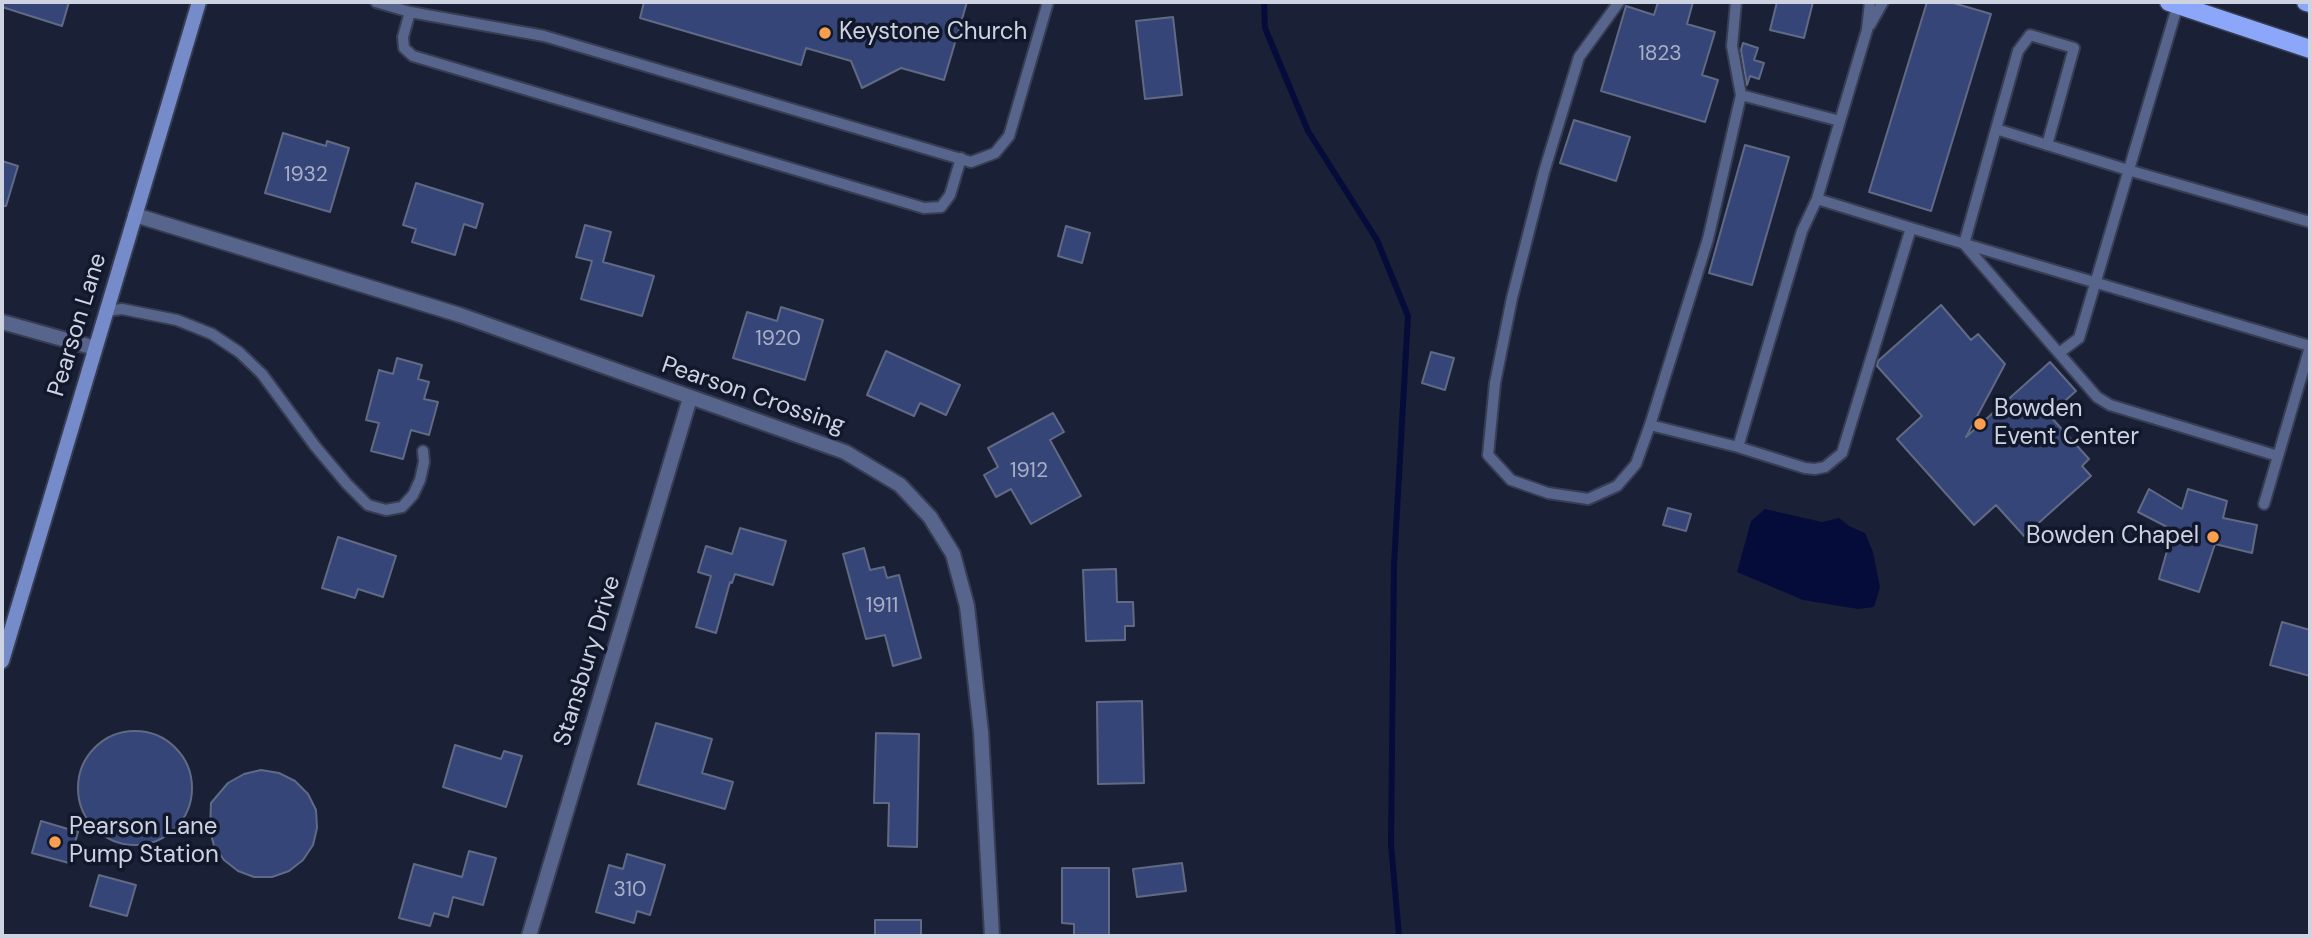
<!DOCTYPE html>
<style>
body{margin:0}
#map{position:relative;width:2312px;height:938px;overflow:hidden;background:#1a2137;font-family:"DM Sans",sans-serif}
canvas{display:block}
.frame{position:absolute;inset:0;border:4px solid #cdd3e1;pointer-events:none}
</style>
<div id="map">
<canvas width="2312" height="938"></canvas>
<div class="frame"></div>
</div>
<script>
const context = document.querySelector('canvas').getContext('2d');
context.lineJoin = 'round';
function fillPath(path, color) { context.fillStyle = color; context.fill(path, 'evenodd'); }
const poly = rows => new Path2D(rows.map(r => 'M' + r).join(''));
function trace(path, color, width, dash) { context.strokeStyle = color; context.lineWidth = width; context.lineCap = dash ? 'butt' : 'round'; context.setLineDash(dash || []); context.stroke(path); }
function drawText(font, color, halo, rows, align = 'center') {
  context.font = font + ' "DM Sans",sans-serif'; context.lineWidth = 7; context.setLineDash([]); context.textBaseline = 'middle'; context.strokeStyle = halo; context.fillStyle = color; for (const [text, x, y, turn = 0] of rows) {
    context.save(); context.translate(x, y); context.rotate((+turn || 0) * Math.PI / 180); context.textAlign = isNaN(turn) ? turn : align; if (halo) context.strokeText(text, 0, 0); context.fillText(text, 0, 0); context.restore();
  }
}
const water = poly([
 [1765,509,1822,522,1839,518,1849,526,1865,533,1873,552,1880,587,1874,607,1858,609,1803,600,1737,572,1751,521]
]);
const stream = poly([
 [1264,2,1265,28,1308,131,1377,240,1408,316,1394,565,1391,844,1399,936]
]);
const building = poly([
 [2,2,69,2,62,26,2,7,2,2],
 [644,2,967,2,944,80,901,68,862,88,851,61,806,48,801,65,640,18,644,2],
 [1658,2,1693,2,1687,24,1715,32,1702,75,1718,80,1705,122,1601,91,1626,6,1654,15,1658,2],
 [1777,2,1813,2,1804,38,1770,30,1777,2],
 [1927,2,1950,2,1991,14,1931,211,1869,192,1927,2],
 [1173,17,1182,95,1145,99,1136,21,1173,17],
 [1743,43,1758,48,1754,60,1764,63,1759,79,1750,76,1747,85,1741,50,1743,43],
 [1574,120,1630,137,1616,181,1560,163,1574,120],
 [283,133,326,146,327,141,349,148,330,212,265,193,283,133],
 [1745,145,1789,157,1752,285,1709,273,1745,145],
 [2,161,18,166,6,206,2,206,2,161],
 [416,183,483,204,476,228,464,224,455,255,412,242,416,229,403,225,416,183],
 [585,225,611,232,603,262,654,276,642,316,581,299,592,261,576,257,585,225],
 [1066,226,1090,233,1082,263,1058,256,1066,226],
 [1941,305,1971,340,1978,334,2005,364,1966,437,2050,362,2076,391,2049,415,2089,459,2082,466,2091,476,2024,536,1996,505,1974,525,1897,439,1922,416,1877,366,1878,361,1941,305],
 [781,307,823,320,805,380,733,358,747,312,777,321,781,307],
 [886,351,960,385,946,415,920,403,914,416,867,395,886,351],
 [1431,352,1454,358,1445,390,1422,383,1431,352],
 [397,358,422,365,418,379,429,382,424,399,438,402,429,435,411,430,403,459,371,451,379,423,366,420,379,370,393,374,397,358],
 [1053,413,1064,432,1050,440,1081,496,1031,524,1011,489,996,497,984,475,998,467,988,448,1053,413],
 [2149,489,2182,509,2188,489,2227,501,2223,518,2257,525,2252,553,2215,544,2199,592,2159,579,2173,530,2138,512,2149,489],
 [1668,508,1691,514,1686,531,1663,525,1668,508],
 [740,528,786,541,773,585,735,574,732,583,730,582,716,633,696,627,711,576,698,572,706,546,732,554,740,528],
 [338,537,396,556,383,597,358,589,355,598,322,588,338,537],
 [864,548,870,570,884,567,887,578,899,575,921,658,893,666,885,635,866,639,843,554,864,548],
 [1116,569,1117,602,1133,602,1134,626,1125,626,1125,640,1086,641,1083,570,1116,569],
 [2282,622,2310,630,2310,676,2270,665,2282,622],
 [1142,701,1144,783,1098,784,1097,702,1142,701],
 [656,723,712,739,702,773,733,782,725,809,638,784,656,723],
 '78 788a57 57 0 1 1 114 0a57 57 0 1 1-114 0Z',
 [876,733,919,734,917,847,888,846,889,803,874,803,876,733],
 [455,745,501,759,504,751,522,756,506,807,443,787,455,745],
 [261,770,279,773,295,781,308,794,316,810,317,828,313,845,303,860,289,871,272,877,254,877,238,871,224,860,214,846,210,830,211,803,228,783,244,774,261,770],
 [41,821,78,832,69,863,32,853,41,821],
 [469,851,496,858,483,905,453,897,448,917,434,913,430,926,399,918,414,864,462,877,469,851],
 [627,854,665,865,650,915,637,911,634,923,596,912,609,865,623,869,627,854],
 [1182,863,1186,891,1137,897,1133,869,1182,863],
 [1062,868,1109,868,1109,936,1074,936,1074,924,1062,923,1062,868],
 [99,875,136,885,127,916,90,906,99,875],
 [875,920,921,920,921,936,875,936,875,920]
]);
const lane = poly([
 [376,2,410,12,544,36,971,162,995,153,1009,136,1048,2],
 [1619,2,1579,57,1544,172,1512,298,1495,383,1488,455,1511,480,1548,493,1588,499,1617,486,1636,464,1650,425],
 [1736,2,1732,46,1741,95],
 [410,12,403,37,404,48,413,56,924,208,941,207,950,195,961,158],
 [1870,25,1883,2],
 [1996,129,2018,51,2030,35,2074,48,2047,145],
 [1817,199,1911,228,1842,453,1825,467,1815,469,1805,468,1738,447,1802,231,1817,199,1840,121,1867,30,1870,2],
 [1911,228,2310,346],
 [106,311,122,309,177,320,212,334,239,352,262,374,315,446,347,484,368,505,386,510,402,507,413,495,420,480,424,462,423,451],
 [2059,353,2079,338,2178,4],
 [1738,447,1650,425,1708,239,1741,95,1840,121],
 [2278,456,2110,405,2097,397,1964,244,1996,129,2128,170,2310,222],
 [2264,504,2310,347]
]);
const street = poly([
 [135,215,460,315,845,452,900,485,930,517,953,554,967,606,981,732,992,936],
 [2,322,95,348],
 [529,936,690,398]
]);
const secondary = poly([
 [2,661,199,2]
]);
const primary = poly([
 [2169,2,2310,49],
 [2306,2,2310,3]
]);
const markers = [
 [825,33,7,"#fa9f4f"],
 [1980,424,7,"#fa9f4f"],
 [2213,537,7,"#fa9f4f"],
 [55,842,7,"#fa9f4f"]
];
const numberNames = [
 ["1823",1660,54],
 ["1932",306,175],
 ["1920",778,339],
 ["1912",1029,471],
 ["1911",882,606],
 ["310",630,890]
];
const poiNames = [
 ["Keystone Church",839,33],
 ["Bowden",1994,410],
 ["Event Center",1994,438],
 ["Bowden Chapel",2199,537,"right"],
 ["Pearson Lane",69,828],
 ["Pump Station",69,856]
];
const streetNames = [
 ["Pearson Lane",78,325,-73],
 ["Pearson Crossing",753,396,19],
 ["Stansbury Drive",588,661,-73]
];
fillPath(water, '#060c39');
trace(stream, '#060c39', 6);
fillPath(building, '#364577');
trace(building, '#616a84', 2);
trace(lane, '#373d52', 14);
trace(street, '#373d52', 18);
trace(secondary, '#373d52', 18);
trace(primary, '#373d52', 21);
trace(lane, '#57658d', 10);
trace(street, '#57658d', 14);
trace(secondary, '#758bca', 14);
trace(primary, '#8ca7fa', 18);
for (const [x, y, r, color] of markers) { const dot = new Path2D(); dot.arc(x, y, r, 0, 2 * Math.PI); context.fillStyle = color; context.fill(dot); trace(dot, '#11182c', 2.5); }
drawText('21px', '#a7b0c6', null, numberNames);
drawText('24px', '#cdd3e1', '#11182c', poiNames, 'left');
drawText('24px', '#cdd3e1', '#11182c', streetNames);
</script>
